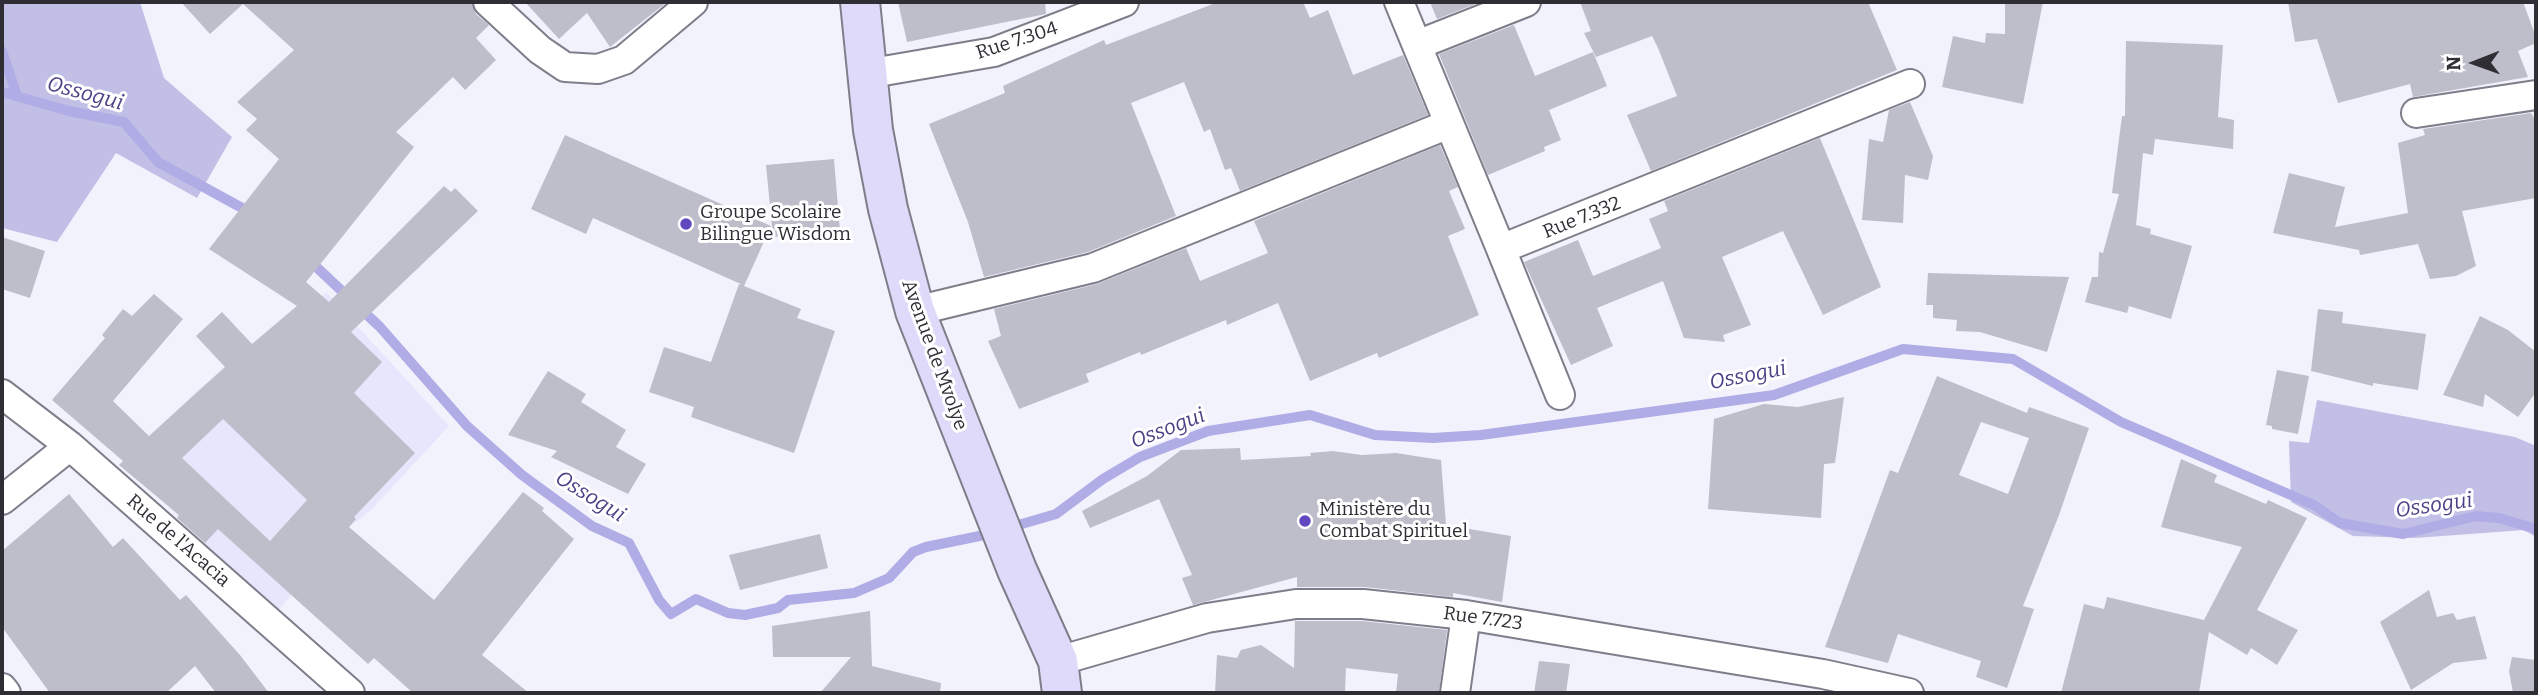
<!DOCTYPE html>
<meta charset="utf-8">
<style>
body{margin:0}
#map{position:relative;width:2538px;height:695px;overflow:hidden;background:#f2f2fd;font-family:Bitter,serif}
canvas{display:block}
.frame{position:absolute;inset:0;border:4px solid #2f2e34;pointer-events:none}
.north{position:absolute;left:2440px;top:28px;width:70px;height:70px;-webkit-text-stroke:5px #fff;paint-order:stroke;rotate:269deg;font-size:19px;font-weight:700;line-height:28px;text-align:center;color:#2f2e34}
.north::after{content:'';display:block;margin:auto;width:24px;height:32px;background:#2f2e34;clip-path:polygon(50% 0,100% 100%,50% 72%,0 100%)}
</style>
<div id="map">
<canvas width="2538" height="695"></canvas>
<div class="frame"></div>
<div class="north">N</div>
</div>
<script>
const context = document.querySelector('canvas').getContext('2d');
context.lineJoin = 'round';
function fillPath(path, color) { context.fillStyle = color; context.fill(path, 'evenodd'); }
const poly = rows => new Path2D(rows.map(r => 'M' + r).join(''));
function trace(path, color, width, dash) { context.strokeStyle = color; context.lineWidth = width; context.lineCap = dash ? 'butt' : 'round'; context.setLineDash(dash || []); context.stroke(path); }
function drawText(font, color, halo, rows, align = 'center') {
  context.font = font + ' Bitter,serif'; context.lineWidth = 6; context.setLineDash([]); context.textBaseline = 'middle'; context.strokeStyle = halo; context.fillStyle = color; for (const [text, x, y, turn = 0] of rows) {
    context.save(); context.translate(x, y); context.rotate((+turn || 0) * Math.PI / 180); context.textAlign = isNaN(turn) ? turn : align; if (halo) context.strokeText(text, 0, 0); context.fillText(text, 0, 0); context.restore();
  }
}
const built = poly([
 [315,290,321,297,326,292,449,426,371,510,349,527,275,614,163,501,119,465,198,390]
]);
const green = poly([
 [2,2,140,2,164,78,232,137,197,198,116,153,57,242,2,228],
 [2317,400,2515,437,2536,446,2536,537,2524,530,2415,538,2353,536,2291,502,2289,441,2309,443]
]);
const stream = poly([
 [2,51,17,96],
 [2,92,69,111,124,122,158,162,253,214],
 [310,261,380,327,467,426,522,475,592,526,629,543,659,600,671,614,696,599,728,613,745,615,778,608,788,600,854,593,889,578,913,552,926,547,994,533],
 [1008,528,1056,514,1103,479,1140,457,1208,431,1310,415,1375,435,1433,438,1481,435,1774,395,1903,349,2013,359,2121,422,2314,505,2340,523,2403,534,2476,516,2499,518,2536,529]
]);
const building = poly([
 [181,2,472,2,476,14,489,25,476,38,496,60,465,90,453,77,396,132,414,147,306,282,329,302,444,186,451,192,455,188,478,211,351,332,382,362,354,393,415,453,354,517,356,519,349,527,434,600,523,492,544,508,542,511,574,539,482,655,529,693,413,693,374,658,368,664,218,529,205,543,177,518,179,515,119,465,123,461,52,400,105,338,102,335,123,309,132,316,154,294,183,319,113,401,149,436,225,367,196,336,222,312,252,344,297,306,209,249,279,159,246,130,257,119,237,102,294,50,243,4,210,34],
 [223,419,307,500,270,541,182,458],
 [525,2,667,2,610,47,587,13,559,39],
 [898,2,1045,2,1046,14,907,42],
 [1218,2,1303,2,1310,18,1328,10,1353,75,1403,55,1428,115,1240,191,1231,168,1225,170,1210,129,1204,132,1184,82,1131,103,1176,216,1088,252,984,277,968,222,929,124,1005,93,1003,86,1104,40,1106,45],
 [1430,2,1481,2,1437,19],
 [1580,2,1868,2,1897,70,1651,171,1627,115,1677,96,1658,48,1652,36,1596,57,1584,33,1591,31],
 [2005,2,2043,2,2023,104,1942,87,1953,36,1985,43,1986,33,2005,34],
 [2288,2,2523,2,2536,37,2536,43,2518,51,2528,77,2413,97,2410,84,2338,103,2317,39,2295,42],
 [1514,25,1535,76,1593,52,1607,86,1549,110,1561,140,1544,147,1545,151,1488,175,1439,54],
 [2126,41,2223,45,2218,117,2234,120,2233,149,2155,139,2153,155,2143,153,2136,225,2151,229,2150,234,2192,246,2171,319,2129,306,2127,313,2085,302,2092,277,2098,277,2099,252,2103,253,2119,194,2112,193,2122,116,2125,116],
 [1910,102,1933,156,1928,180,1905,175,1903,223,1862,220,1869,139,1883,142,1889,110],
 [2531,113,2536,121,2536,198,2462,211,2476,266,2456,276,2430,279,2418,244,2360,255,2359,250,2273,233,2289,173,2345,187,2335,227,2408,213,2398,143,2425,135,2423,129],
 [565,135,771,226,744,286,801,309,797,318,835,331,794,453,691,417,694,407,649,392,664,347,711,362,739,284,743,285,593,218,586,234,531,209],
 [1820,138,1881,287,1823,315,1783,231,1722,257,1751,325,1723,335,1725,342,1684,338,1663,281,1597,308,1613,346,1571,365,1524,262,1578,240,1593,276,1661,248,1649,219,1668,211,1664,201],
 [1440,145,1458,187,1449,191,1465,229,1448,236,1479,315,1379,358,1377,353,1310,381,1278,303,1227,325,1226,320,1141,355,1140,352,1086,374,1089,382,1019,409,988,341,1001,336,994,309,1097,284,1186,248,1200,281,1268,253,1254,221],
 [834,159,840,231,773,237,766,165],
 [2,237,45,251,30,298,2,289],
 [1928,273,2069,277,2047,352,1980,332,1956,331,1957,320,1933,318,1933,305,1926,305],
 [2318,309,2343,312,2342,323,2426,334,2418,390,2373,383,2373,386,2311,371],
 [2480,316,2508,330,2536,352,2536,392,2518,417,2485,394,2483,407,2443,395],
 [2277,370,2309,376,2298,434,2272,429,2272,426,2266,425],
 [548,371,586,394,581,402,626,430,616,447,646,464,628,494,551,457,557,451,508,435],
 [1937,376,2027,413,2029,407,2089,428,2059,515,2023,606,2034,609,2007,688,1976,677,1981,661,1898,634,1888,663,1825,647,1890,470,1898,473],
 [1981,422,2029,438,2008,494,1959,475],
 [1844,397,1835,463,1824,464,1821,518,1708,509,1714,419,1764,404,1798,407],
 [1240,448,1241,460,1311,456,1310,453,1333,451,1362,455,1396,453,1441,460,1446,525,1511,536,1502,602,1453,593,1453,597,1365,587,1297,587,1297,577,1193,605,1182,578,1192,575,1159,499,1090,528,1082,511,1147,476,1181,450],
 [2181,459,2217,475,2214,482,2266,504,2268,500,2307,518,2257,610,2298,630,2277,665,2251,648,2247,655,2209,632,2199,693,2061,693,2084,604,2104,609,2107,597,2204,620,2242,547,2161,527],
 [69,494,113,547,123,538,180,600,186,595,240,655,269,693,216,693,195,666,166,693,50,693,2,627,2,551],
 [820,534,828,568,740,590,729,555],
 [2429,590,2437,617,2453,613,2457,620,2475,616,2487,659,2453,663,2411,690,2380,622],
 [870,611,872,666,941,683,940,693,820,693,851,657,773,657,772,626],
 [1295,621,1362,621,1447,630,1439,693,1396,693,1398,674,1346,668,1345,693,1215,693,1217,655,1237,658,1241,650,1261,645,1294,668],
 [2512,657,2536,660,2536,693,2513,693,2509,671],
 [1539,661,1570,664,1566,693,1534,693]
]);
const street = poly([
 [488,2,540,50,565,67,598,69,624,60,693,2],
 [1399,2,1501,249,1910,84],
 [1417,45,1526,2],
 [866,74,994,52,1124,2],
 [2416,113,2536,95],
 [1501,249,1560,395],
 [915,311,1093,268,1449,124],
 [2,394,70,446,350,693],
 [2,500,70,446],
 [1058,661,1207,618,1296,604,1363,604,1466,615,1592,636,1823,674,1909,693],
 [2,688,6,693],
 [1455,693,1466,615]
]);
const secondary = poly([
 [860,2,873,130,888,209,915,311,1017,570,1058,661,1062,693]
]);
const markers = [
 [686,224,7,"#6248c0"],
 [1305,521,7,"#6248c0"]
];
const streetNames = [
 ["Rue 7.304",1017,41,-18],
 ["Rue 7.332",1582,218,-22],
 ["Avenue de Mvolye",934,355,70],
 ["Rue de l'Acacia",178,541,41],
 ["Rue 7.723",1483,619,8]
];
const poiNames = [
 ["Groupe Scolaire",700,213],
 ["Bilingue Wisdom",700,235],
 ["Ministère du",1319,510],
 ["Combat Spirituel",1319,532]
];
const waterNames = [
 ["Ossogui",85,94,15],
 ["Ossogui",1748,376,-11],
 ["Ossogui",1168,429,-21],
 ["Ossogui",590,497,32],
 ["Ossogui",2434,506,-8]
];
fillPath(built, '#e7e6fc');
fillPath(green, '#c1bfe5');
trace(stream, '#b0ace5', 10);
fillPath(building, '#bebecb');
trace(street, '#7e7e8a', 32);
trace(secondary, '#7e7e8a', 42);
trace(street, '#fff', 28);
trace(secondary, '#dfdaf9', 38);
for (const [x, y, r, color] of markers) { const dot = new Path2D(); dot.arc(x, y, r, 0, 2 * Math.PI); context.fillStyle = color; context.fill(dot); trace(dot, '#fff', 2.5); }
drawText('19px', '#2f2e34', '#fff', streetNames);
drawText('19px', '#2f2e34', '#fff', poiNames, 'left');
drawText('italic 21px', '#4c4186', '#fff', waterNames);
</script>
